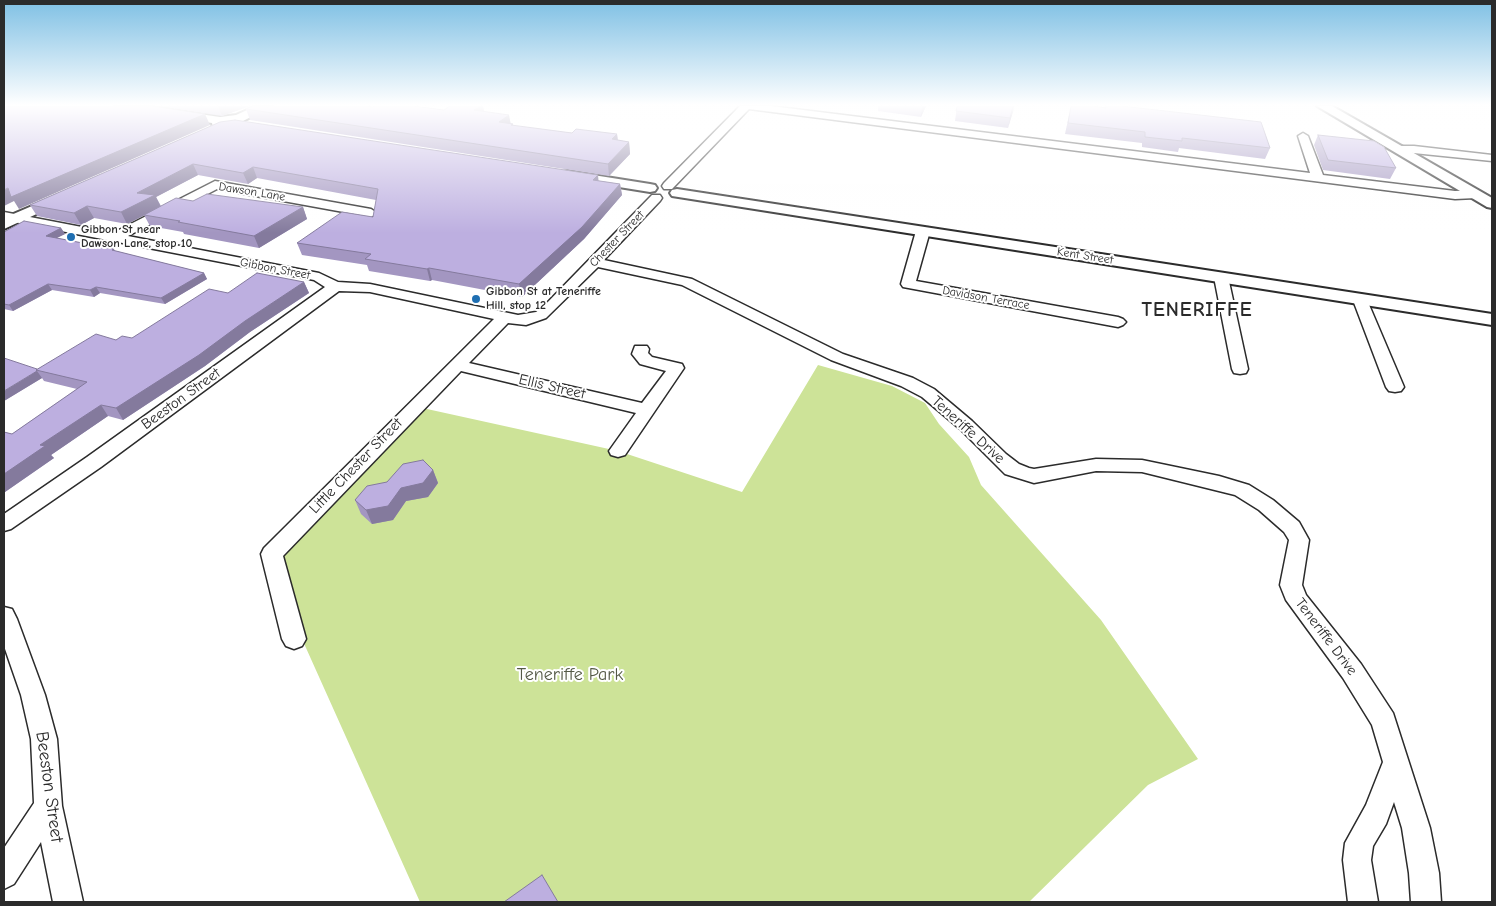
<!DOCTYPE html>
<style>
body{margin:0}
#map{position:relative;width:1496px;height:906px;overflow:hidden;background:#fff;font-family:"Comic Neue",sans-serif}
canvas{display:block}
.frame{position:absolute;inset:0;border:5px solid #2b2b2b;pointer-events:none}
</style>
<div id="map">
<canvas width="1496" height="906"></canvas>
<div class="frame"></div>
</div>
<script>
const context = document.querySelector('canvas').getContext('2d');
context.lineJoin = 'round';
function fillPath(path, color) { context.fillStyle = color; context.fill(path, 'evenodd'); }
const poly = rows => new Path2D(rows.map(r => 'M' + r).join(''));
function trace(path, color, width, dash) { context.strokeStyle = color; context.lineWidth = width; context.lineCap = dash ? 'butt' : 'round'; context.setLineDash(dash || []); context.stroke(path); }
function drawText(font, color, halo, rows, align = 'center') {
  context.font = font + ' "Comic Neue",sans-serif'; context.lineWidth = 4; context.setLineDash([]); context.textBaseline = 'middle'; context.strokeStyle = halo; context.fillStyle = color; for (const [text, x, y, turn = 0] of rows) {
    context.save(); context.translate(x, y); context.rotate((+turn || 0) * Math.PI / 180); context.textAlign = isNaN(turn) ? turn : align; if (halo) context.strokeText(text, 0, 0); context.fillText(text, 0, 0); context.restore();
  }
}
const green = poly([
 [818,365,892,386,925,403,939,424,969,457,981,485,1101,620,1198,759,1148,785,1029,902,420,902,302,639,283,556,413,409,427,409,618,451,742,492]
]);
const minor = poly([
 [740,106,771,106,1310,173,1298,136,1303,133,1308,136,1323,175,1455,191,1476,190,1482,194,1476,198,1455,199,749,109,672,189,664,189,662,186,664,183,740,106],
 [1398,146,1414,146,1492,155,1492,161,1394,151,1392,149,1394,147,1398,146],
 [215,181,371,209,377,213,371,217,217,189,128,236,319,273,338,282,370,284,518,315,536,312,543,307,652,195,660,195,662,198,660,201,604,260,692,279,843,354,913,378,934,389,972,421,1006,454,1019,464,1029,468,1034,469,1096,459,1142,460,1219,476,1249,485,1273,500,1299,522,1309,540,1302,585,1306,595,1361,664,1393,713,1430,828,1439,873,1441,902,1411,902,1409,873,1402,828,1394,802,1386,824,1373,846,1371,860,1378,902,1348,902,1343,860,1345,843,1366,805,1383,762,1372,725,1343,678,1286,600,1280,585,1289,540,1284,532,1259,510,1235,495,1142,472,1096,471,1034,483,1005,474,960,429,922,397,901,386,831,360,682,285,598,267,546,318,526,325,508,323,469,363,642,403,666,371,640,364,632,354,635,346,647,346,649,349,648,353,652,357,682,364,684,368,625,455,618,457,611,455,609,451,636,413,461,371,283,556,306,639,302,646,294,649,286,646,282,639,261,554,264,548,494,319,370,292,339,291,101,467,11,529,4,531,4,514,87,457,325,287,314,280,4,220,4,212,113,233,215,181],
 [923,227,930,231,916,281,1118,317,1123,319,1126,322,1123,325,1118,327,903,287,901,284,916,231,923,227],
 [1221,273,1226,274,1228,277,1248,369,1246,373,1240,374,1234,373,1232,369,1214,277,1216,274,1221,273],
 [1360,296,1365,297,1367,300,1404,387,1401,391,1395,392,1389,391,1386,387,1353,300,1355,297,1360,296],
 [4,607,12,609,17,619,45,695,57,739,62,806,83,902,53,902,41,842,14,884,4,889,4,848,34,803,31,739,21,695,4,646,4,607]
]);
const tertiary = poly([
 [115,106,145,106,220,117,236,115,256,106,272,106,243,121,225,124,227,127,221,131,213,128,212,123,121,110,115,106],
 [1317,106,1332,106,1492,198,1492,208,1487,207,1317,106],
 [568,171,650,184,655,185,657,188,655,191,650,192,563,178,561,175,563,172,568,171],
 [677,189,1492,314,1492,325,672,196,670,193,672,190,677,189],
 [60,194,65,195,67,198,65,201,4,229,4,218,60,194]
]);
const wall = poly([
 [157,106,250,106,222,116],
 [450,106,483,106,484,112,513,124,513,126,572,133,617,134,618,140,629,142,630,154,609,176,250,120,246,109,372,107,444,110],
 [878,106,926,106,921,117,878,111],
 [957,106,1014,106,1008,128,955,121],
 [1071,106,1105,107,1106,106,1270,148,1265,159,1179,148,1178,152,1142,147,1142,143,1065,134],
 [220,122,620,184,622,195,584,239,522,297,432,280,430,281,369,271,367,265,302,255,297,243,373,217,376,200,257,178,248,184,198,175,156,197,161,206,193,201,303,207,307,219,259,248,184,234,183,232,150,226,144,215,127,224,94,218,81,225,37,216,30,205],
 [1318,135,1396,168,1390,179,1323,170,1314,145],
 [61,228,65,234,56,238,114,249,115,251,204,273,207,279,165,304,100,293,94,297,52,290,13,311,4,309,4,232],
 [304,282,309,293,250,332,205,366,123,420,108,416,51,455,54,458,5,492,4,491,4,432,12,434,77,389,44,381,42,378,4,401,37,369,116,340,132,338,228,293],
 [433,470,438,483,428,497,406,501,393,520,372,524,361,514,355,500]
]);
const shadedWall = poly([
 [218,106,250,106,222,116],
 [481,106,483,106,485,116,474,110],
 [922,106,926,106,921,117,922,107],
 [1014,106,1013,112,1008,128,1010,118],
 [205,114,210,125,19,209,14,201,4,206,4,190],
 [509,115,511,125,513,124,515,135,499,122],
 [617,134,618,146,612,139],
 [629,142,630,154,609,176,608,164],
 [193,164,198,175,156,197,161,207,127,224,121,212,137,193],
 [253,167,257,178,248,184,243,173],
 [598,175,599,186,593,180],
 [620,184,622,195,584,239,522,297,519,284],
 [87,206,94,218,81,225,74,213],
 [303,207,307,219,259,248,254,236],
 [61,228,65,234,49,242,46,236],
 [429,268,432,280,430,281,427,269],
 [204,273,207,279,165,304,161,298],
 [304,282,309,293,250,332,205,366,123,420,116,408,245,321],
 [48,284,52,290,13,311,9,305],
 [96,287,100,293,94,297,90,290],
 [37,371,42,378,4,401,4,391],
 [101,405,108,416,51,455,54,458,5,492,4,490,4,474,40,445],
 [433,470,438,483,428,497,406,501,393,520,372,524,366,510,401,488]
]);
const building = poly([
 [4,106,152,106,205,114,11,197,8,188,4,190,4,106],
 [252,106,367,106,372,107,374,106,414,106,444,110,450,106,481,106,474,110,509,115,499,122,513,124,511,125,572,133,576,129,617,134,612,139,629,142,608,164,246,109,252,106],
 [957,106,1013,106,1010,118,956,111,957,106],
 [1071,106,1093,106,1106,108,1106,106,1122,106,1261,122,1270,148,1182,138,1182,141,1145,137,1145,132,1068,123,1071,106],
 [235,120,598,175,593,180,620,184,582,227,519,284,429,268,427,269,365,259,371,254,297,243,342,212,373,217,378,189,253,167,243,173,193,164,137,193,155,195,121,212,87,206,74,213,30,205,220,122,235,120],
 [1318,135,1374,141,1384,147,1396,168,1328,160,1318,135],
 [207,194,303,207,254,236,178,222,180,221,144,215,176,198,193,201,207,194],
 [24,221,61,228,46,236,114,249,112,250,204,273,161,298,96,287,90,290,48,284,9,305,4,304,4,232,24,221],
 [257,273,304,282,245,321,199,355,116,408,101,405,40,445,45,446,4,474,4,432,12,434,87,382,36,370,96,334,116,340,122,336,132,338,209,289,228,293,257,273],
 [4,358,37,369,36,370,37,371,4,391,4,358],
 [423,460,433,470,423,483,401,488,388,506,366,510,355,500,367,486,387,482,403,464,423,460],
 [542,875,558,902,504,902,542,875]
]);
const markers = [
 [71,237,5,"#1f6fb2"],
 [476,299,5,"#1f6fb2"]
];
const farStreetnames = [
 ["Dawson Lane",252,192,9],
 ["Chester Street",617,239,-46],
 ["Kent Street",1085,256,9],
 ["Gibbon Street",275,269,11],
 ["Davidson Terrace",986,298,10]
];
const farPoinames = [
 ["Gibbon St near",81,230],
 ["Dawson Lane, stop 10",81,244],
 ["Gibbon St at Teneriffe",486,292],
 ["Hill, stop 12",486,306]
];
const streetNames = [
 ["Ellis Street",552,387,13],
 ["Beeston Street",181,399,-36],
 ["Teneriffe Drive",968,430,42],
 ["Little Chester Street",356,466,-46],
 ["Teneriffe Drive",1326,637,53]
];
const nearParknames = [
 ["Teneriffe Park",570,675]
];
const nearStreetnames = [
 ["Beeston Street",49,787,82]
];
const districtNames = [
 ["TENERIFFE",1197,310]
];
fillPath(green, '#cde398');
trace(minor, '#2b2b2b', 3);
trace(tertiary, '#2b2b2b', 4);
fillPath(minor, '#fff');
fillPath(tertiary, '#fff');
fillPath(wall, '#a396c1');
fillPath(shadedWall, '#847a9d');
fillPath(building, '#bdafe0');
trace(building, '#847a9d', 1);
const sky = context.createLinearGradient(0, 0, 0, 233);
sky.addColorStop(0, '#7fc0e4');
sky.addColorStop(0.45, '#fff');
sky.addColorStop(1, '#ffffff00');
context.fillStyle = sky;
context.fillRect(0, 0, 1496, 233);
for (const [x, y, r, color] of markers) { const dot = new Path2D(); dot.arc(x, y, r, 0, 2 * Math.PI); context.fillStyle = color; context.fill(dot); trace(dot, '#fff', 2); }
drawText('12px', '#2b2b2b', '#fff', farStreetnames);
drawText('bold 12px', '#2b2b2b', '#fff', farPoinames, 'left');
drawText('15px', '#2b2b2b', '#fff', streetNames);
drawText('18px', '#545946', '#fff', nearParknames);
drawText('18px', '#2b2b2b', '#fff', nearStreetnames);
context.letterSpacing = '1px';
drawText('bold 20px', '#2b2b2b', '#fff', districtNames);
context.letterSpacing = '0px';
</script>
